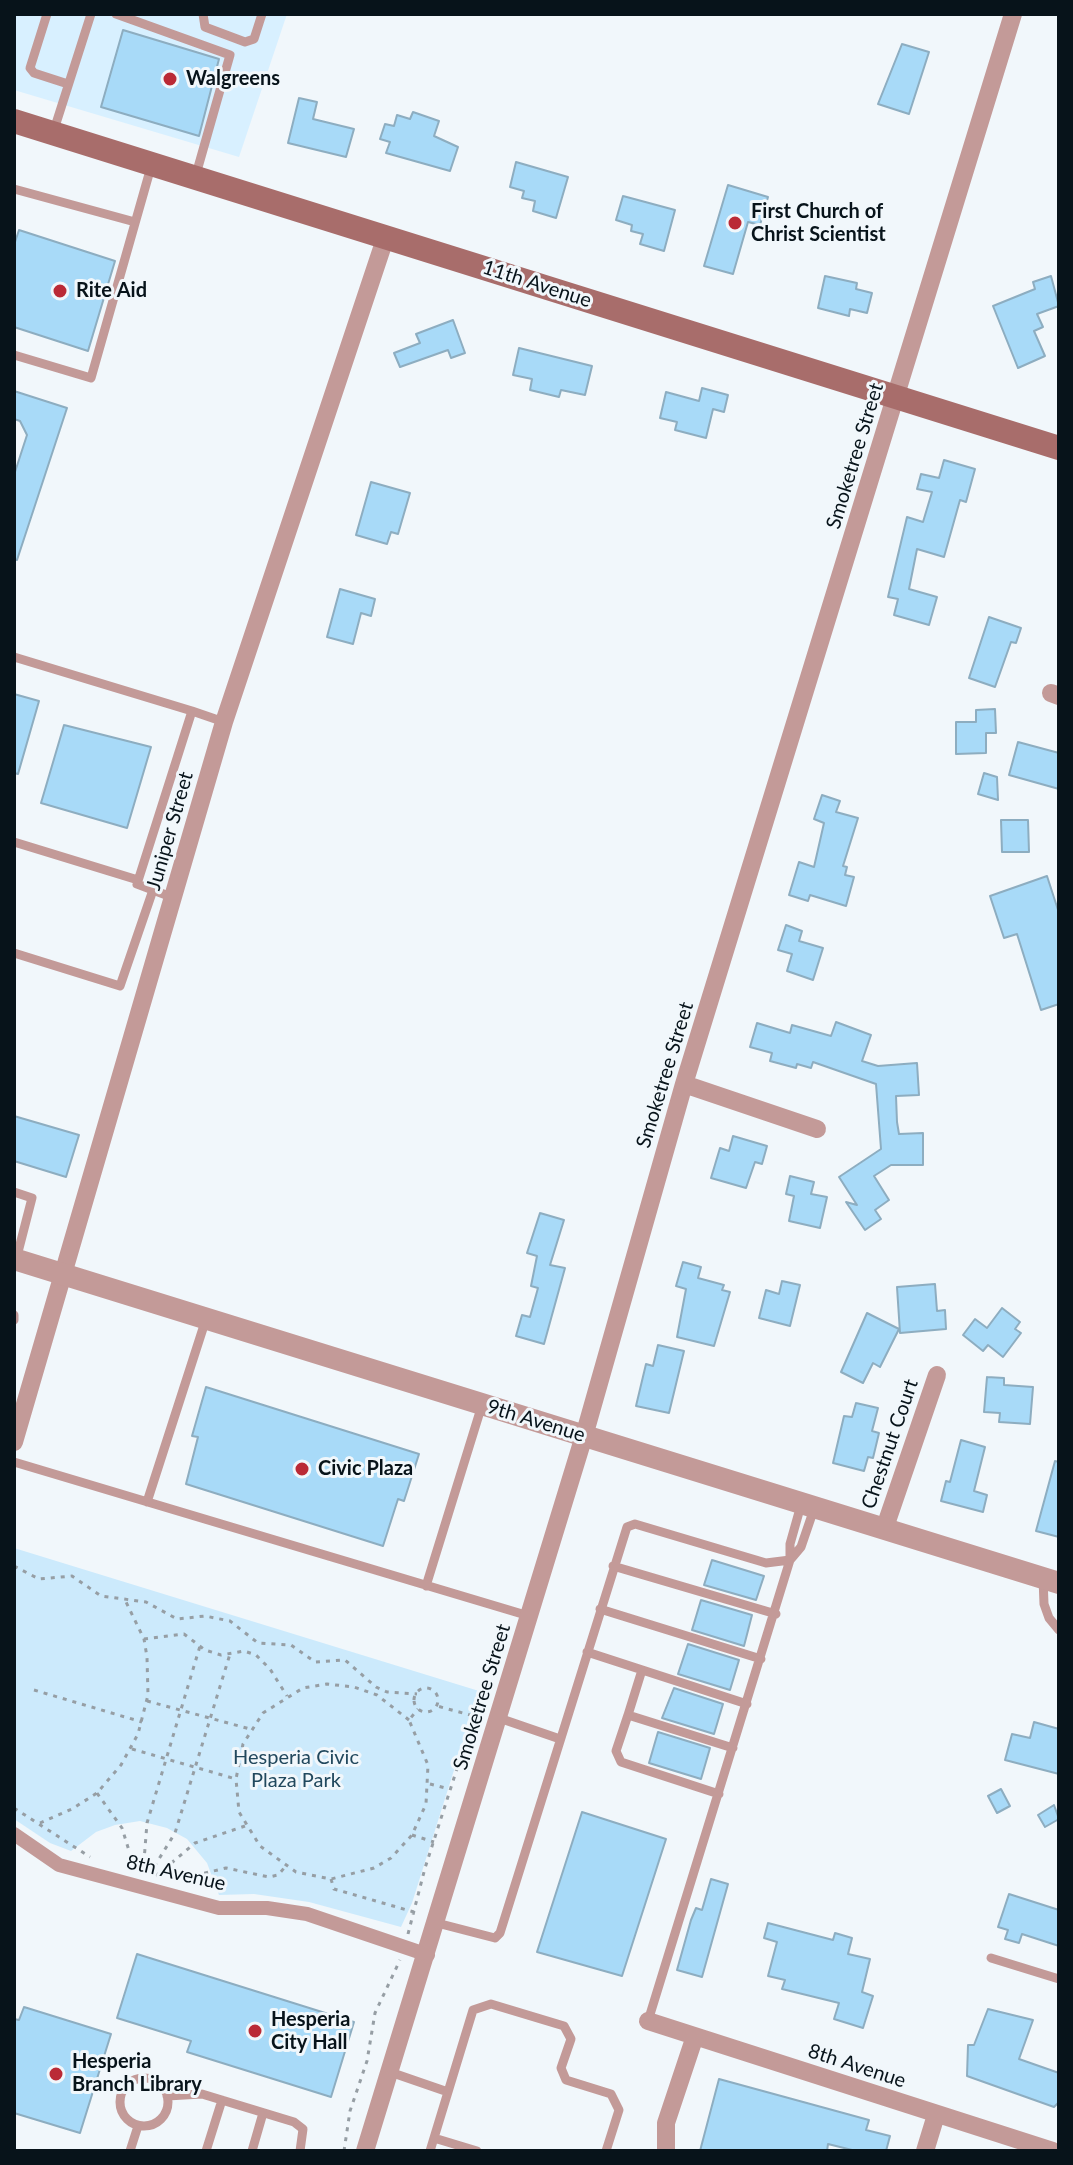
<!DOCTYPE html>
<style>
body{margin:0}
#map{position:relative;width:1073px;height:2165px;overflow:hidden;background:#f1f7fb;font-family:Lato,sans-serif}
canvas{display:block}
.frame{position:absolute;inset:0;border:16px solid #07131a;pointer-events:none}
</style>
<div id="map">
<canvas width="1073" height="2165"></canvas>
<div class="frame"></div>
</div>
<script>
const context = document.querySelector('canvas').getContext('2d');
context.lineJoin = 'round';
function fillPath(path, color) { context.fillStyle = color; context.fill(path, 'evenodd'); }
const poly = rows => new Path2D(rows.map(r => 'M' + r).join(''));
function trace(path, color, width, dash) { context.strokeStyle = color; context.lineWidth = width; context.lineCap = dash ? 'butt' : 'round'; context.setLineDash(dash || []); context.stroke(path); }
function drawText(font, color, halo, rows, align = 'center') {
  context.font = font + ' Lato,sans-serif'; context.lineWidth = 6; context.setLineDash([]); context.textBaseline = 'middle'; context.strokeStyle = halo; context.fillStyle = color; for (const [text, x, y, turn = 0] of rows) {
    context.save(); context.translate(x, y); context.rotate((+turn || 0) * Math.PI / 180); context.textAlign = isNaN(turn) ? turn : align; if (halo) context.strokeText(text, 0, 0); context.fillText(text, 0, 0); context.restore();
  }
}
const built = poly([
 [16,14,287,14,239,157,14,90]
]);
const green = poly([
 [14,1548,479,1691,412,1903,401,1927,309,1902,254,1894,219,1895,207,1863,187,1839,167,1828,140,1821,115,1825,96,1832,71,1851,50,1843,14,1819]
]);
const building = poly([
 [123,30,219,59,199,136,101,107,123,30],
 [902,44,929,52,909,114,878,104,902,44],
 [299,98,317,102,313,119,354,129,346,157,288,143,299,98],
 [413,112,439,121,434,136,458,147,450,171,386,153,390,142,380,139,385,124,394,126,397,115,410,119,413,112],
 [516,162,568,177,556,218,533,211,535,201,522,198,524,191,510,187,516,162],
 [728,185,768,197,760,225,748,222,733,274,704,266,728,185],
 [623,196,675,210,664,251,640,244,643,234,631,231,632,225,616,220,623,196],
 [19,230,115,261,88,351,14,327,14,245,19,230],
 [825,276,857,283,856,289,872,293,867,313,850,309,849,316,818,308,825,276],
 [1051,276,1059,306,1037,314,1043,327,1034,331,1045,356,1018,368,993,306,1035,289,1033,282,1051,276],
 [453,320,465,353,451,358,448,350,400,367,394,353,420,343,416,334,453,320],
 [519,348,592,366,585,395,561,390,559,397,530,390,532,379,513,375,519,348],
 [702,388,728,395,724,412,713,409,706,438,675,430,677,422,660,418,666,392,699,401,702,388],
 [14,391,67,408,17,560,14,559,14,475,27,435,20,421,14,419,14,391],
 [944,460,975,469,966,502,960,500,944,557,917,549,909,589,937,597,929,625,894,615,898,599,888,597,907,517,923,522,932,492,917,489,921,474,939,478,944,460],
 [371,482,410,493,398,534,391,532,387,544,356,535,371,482],
 [340,589,375,599,371,616,361,613,353,644,327,637,340,589],
 [989,617,1021,628,1016,643,1011,642,995,687,969,678,989,617],
 [14,694,39,701,18,774,14,773,14,694],
 [995,709,996,733,986,733,986,753,956,754,956,722,976,722,976,710,995,709],
 [64,725,151,747,127,828,41,803,64,725],
 [1018,742,1059,753,1059,789,1009,775,1018,742],
 [984,773,997,777,998,800,978,794,984,773],
 [822,795,840,801,836,812,858,818,843,866,847,867,845,875,854,877,846,906,810,895,808,901,789,895,799,862,814,867,824,823,814,819,822,795],
 [1001,820,1028,820,1029,852,1002,852,1001,820],
 [1047,876,1059,913,1059,1004,1041,1010,1017,934,1004,938,990,896,1047,876],
 [786,925,802,931,799,941,823,948,813,980,787,971,792,954,778,950,786,925],
 [836,1022,871,1035,862,1061,878,1066,917,1063,919,1095,896,1096,897,1122,899,1134,923,1133,923,1165,891,1165,874,1176,889,1200,875,1210,881,1219,865,1230,846,1202,857,1205,839,1177,881,1149,876,1084,813,1062,811,1068,797,1064,796,1068,770,1061,772,1053,750,1047,757,1023,790,1033,792,1025,831,1036,836,1022],
 [14,1116,79,1135,66,1177,14,1161,14,1116],
 [733,1136,767,1146,762,1164,755,1162,746,1188,711,1178,720,1148,729,1151,733,1136],
 [790,1176,814,1182,811,1194,827,1197,820,1228,789,1221,794,1196,786,1194,790,1176],
 [540,1213,564,1220,550,1265,565,1268,544,1344,516,1336,522,1315,530,1317,538,1288,531,1286,537,1256,527,1253,540,1213],
 [683,1262,701,1267,698,1278,724,1285,722,1290,730,1292,714,1346,677,1337,686,1289,676,1286,683,1262],
 [782,1281,800,1285,790,1326,759,1318,766,1290,779,1294,782,1281],
 [935,1284,937,1311,945,1310,946,1329,900,1333,897,1287,935,1284],
 [1002,1308,1020,1322,1015,1329,1021,1333,1003,1357,988,1345,983,1351,963,1335,975,1319,987,1328,1002,1308],
 [867,1313,899,1329,880,1367,873,1363,863,1383,841,1372,867,1313],
 [658,1345,684,1351,669,1413,636,1406,646,1364,653,1366,658,1345],
 [987,1377,1004,1378,1004,1385,1033,1387,1030,1424,999,1422,1000,1413,984,1412,987,1377],
 [206,1387,419,1454,404,1501,398,1499,383,1546,186,1484,198,1437,192,1436,206,1387],
 [856,1403,878,1408,872,1431,879,1433,873,1458,868,1457,864,1471,833,1463,844,1416,852,1417,856,1403],
 [961,1440,985,1447,974,1491,987,1495,983,1512,941,1501,946,1481,950,1482,961,1440],
 [1055,1461,1059,1462,1059,1537,1036,1531,1055,1461],
 [712,1560,764,1576,756,1600,704,1585,712,1560],
 [701,1600,752,1615,744,1646,692,1630,701,1600],
 [688,1644,739,1660,730,1690,678,1674,688,1644],
 [674,1688,723,1704,714,1734,662,1718,674,1688],
 [1034,1722,1059,1729,1059,1774,1005,1760,1012,1734,1030,1738,1034,1722],
 [658,1732,710,1748,701,1779,649,1763,658,1732],
 [1001,1789,1010,1806,997,1813,988,1796,1001,1789],
 [1054,1805,1059,1819,1045,1827,1038,1815,1054,1805],
 [582,1812,666,1839,622,1976,537,1952,582,1812],
 [711,1879,728,1884,702,1977,677,1970,691,1920,696,1908,702,1910,711,1879],
 [1009,1894,1059,1910,1059,1946,1022,1934,1019,1943,1005,1939,1008,1930,998,1927,1009,1894],
 [768,1923,833,1940,835,1933,852,1938,848,1954,870,1959,862,1992,873,1996,863,2028,834,2019,839,2003,782,1989,785,1980,768,1976,777,1942,764,1938,768,1923],
 [137,1954,354,2022,331,2097,187,2052,191,2041,117,2018,137,1954],
 [24,2007,111,2034,80,2133,14,2113,14,2019,19,2020,24,2007],
 [988,2009,1033,2020,1019,2059,1059,2073,1059,2102,1054,2107,967,2076,968,2045,974,2045,988,2009],
 [719,2079,869,2120,866,2130,890,2136,886,2151,856,2151,828,2144,827,2151,700,2151,719,2079]
]);
const path = poly([
 [14,1566,39,1579,72,1576,101,1596,146,1602,177,1619,205,1616,230,1621,258,1643,291,1645,315,1662,345,1660,376,1687,387,1692,417,1694],
 [144,1639,184,1634,205,1650,221,1655,244,1651,256,1655,270,1669,287,1696],
 '414 1700a12 12 0 1 1 24 0a12 12 0 1 1-24 0Z',
 [34,1690,142,1722],
 [147,1701,250,1729],
 [409,1720,377,1695,354,1687,327,1684,303,1688,263,1713,243,1744,236,1779,239,1812,260,1846,296,1872,331,1879,374,1868,391,1858,412,1835,426,1804,428,1765,409,1720,418,1709],
 [132,1749,236,1779],
 [430,1784,449,1789],
 [97,1793,122,1828,135,1870],
 [14,1808,90,1857],
 [40,1823,72,1809,97,1793,121,1765,138,1734,148,1695,147,1657,144,1639,126,1602],
 [412,1835,434,1842],
 [143,1873,147,1823,200,1646],
 [149,1875,175,1833,230,1654],
 [156,1876,195,1843,245,1826],
 [331,1879,334,1889,414,1912],
 [175,1880,226,1868,269,1877,278,1875,285,1867],
 [408,1934,425,1868,474,1716,437,1706],
 [344,2151,350,2111,367,2061,375,2013,400,1960]
]);
const service = poly([
 [47,14,30,68,34,73,68,84],
 [116,14,230,55,195,178],
 [203,14,205,27,245,42,254,39,262,14],
 [53,133,91,14],
 [14,189,135,222],
 [14,355,91,378,151,167],
 [14,657,192,711,137,884,174,898],
 [192,711,224,722],
 [14,842,138,880],
 [14,953,120,986,153,890],
 [14,1192,32,1198,16,1260],
 [14,1315,14,1320],
 [14,1462,529,1616],
 [147,1502,206,1319],
 [801,1505,790,1544,790,1560,801,1547,815,1506],
 [613,1566,776,1614],
 [1043,1578,1044,1604,1049,1618,1059,1630],
 [426,1586,482,1405],
 [600,1609,761,1659],
 [587,1652,747,1704],
 [642,1670,628,1715,733,1748],
 [628,1715,616,1751,621,1762,719,1794],
 [499,1718,560,1739],
 [437,1923,495,1938,500,1933,627,1527,635,1524,766,1563,790,1560,648,2021],
 [991,1958,1059,1979],
 [390,2072,448,2092],
 '120 2102a24 24 0 1 1 48 0a24 24 0 1 1-48 0Z',
 [167,2096,202,2094,294,2122,303,2129,300,2151],
 [434,2138,477,2151],
 [130,2151,138,2126],
 [206,2151,222,2100],
 [252,2151,263,2113],
 [430,2151,473,2010,491,2004,564,2026,571,2039,561,2068,566,2080,611,2094,619,2110,606,2151]
]);
const pedestrian = poly([
 [14,1834,59,1865,219,1908,267,1908,307,1914,428,1955]
]);
const minor = poly([
 [1051,693,1059,696],
 [684,1084,817,1129],
 [14,1442,224,722,386,236],
 [885,1527,937,1375],
 [648,2021,1053,2151],
 [365,2151,584,1436,684,1084,1013,14],
 [666,2151,666,2123,694,2039],
 [925,2151,936,2115]
]);
const tertiary = poly([
 [14,1259,1059,1583]
]);
const secondary = poly([
 [14,121,1059,448]
]);
const markers = [
 [170,79,8,"#ba2a36"],
 [735,223,8,"#ba2a36"],
 [60,291,8,"#ba2a36"],
 [302,1469,8,"#ba2a36"],
 [255,2031,8,"#ba2a36"],
 [56,2074,8,"#ba2a36"]
];
const poiNames = [
 ["Walgreens",186,79],
 ["First Church of",751,212],
 ["Christ Scientist",751,235],
 ["Rite Aid",76,291],
 ["Civic Plaza",318,1469],
 ["Hesperia",271,2020],
 ["City Hall",271,2043],
 ["Hesperia",72,2062],
 ["Branch Library",72,2085]
];
const streetNames = [
 ["11th Avenue",537,284,18],
 ["Smoketree Street",855,456,-73],
 ["Juniper Street",170,831,-74],
 ["Smoketree Street",665,1075,-73],
 ["9th Avenue",536,1421,17],
 ["Chestnut Court",890,1444,-71],
 ["Smoketree Street",482,1697,-73],
 ["8th Avenue",176,1873,13],
 ["8th Avenue",857,2066,18]
];
const parkNames = [
 ["Hesperia Civic",296,1758],
 ["Plaza Park",296,1781]
];
fillPath(built, '#d8f0ff');
fillPath(green, '#cceafc');
fillPath(building, '#a8daf8');
trace(building, '#8dadc0', 2);
trace(path, '#969ea4', 3, [4, 6]);
trace(service, '#c39a98', 9);
trace(pedestrian, '#c39a98', 14);
trace(minor, '#c39a98', 18);
trace(tertiary, '#c39a98', 22);
trace(secondary, '#a86d6b', 24);
for (const [x, y, r, color] of markers) { const dot = new Path2D(); dot.arc(x, y, r, 0, 2 * Math.PI); context.fillStyle = color; context.fill(dot); trace(dot, '#f1f7fb', 3); }
drawText('bold 20px', '#07131a', '#f1f7fb', poiNames, 'left');
drawText('20px', '#07131a', '#f1f7fb', streetNames);
drawText('20px', '#21485d', '#f1f7fb', parkNames);
</script>
